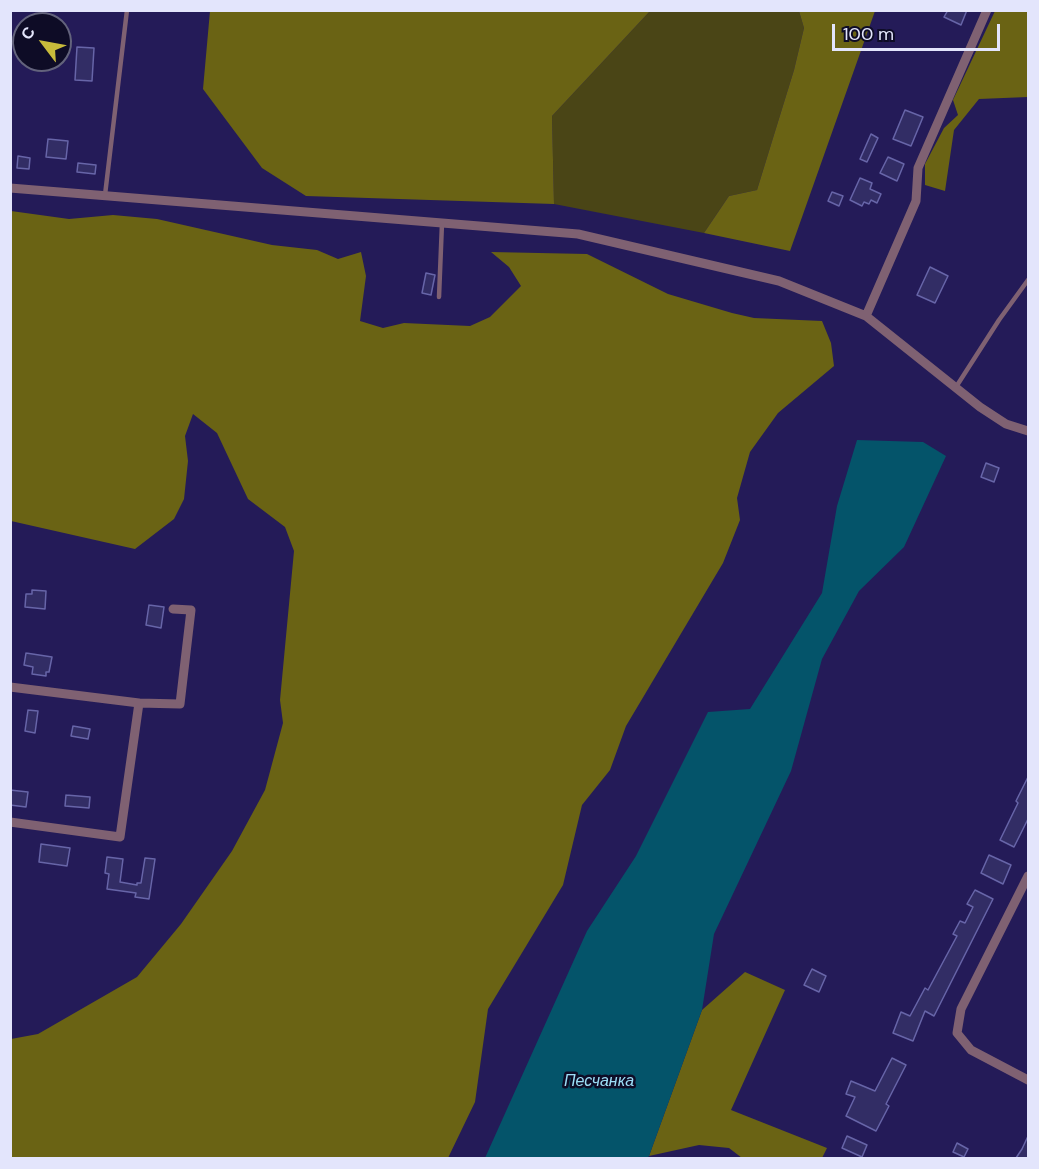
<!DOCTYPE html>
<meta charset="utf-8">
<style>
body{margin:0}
#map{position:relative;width:1039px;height:1169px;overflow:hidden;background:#241b58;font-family:"DM Sans",sans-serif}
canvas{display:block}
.frame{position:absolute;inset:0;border:12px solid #e3e5fc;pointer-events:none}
.north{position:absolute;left:12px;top:12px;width:60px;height:60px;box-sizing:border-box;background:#0e0c26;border:2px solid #63637c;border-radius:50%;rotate:302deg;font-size:16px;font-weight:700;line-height:24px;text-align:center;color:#e3e5fc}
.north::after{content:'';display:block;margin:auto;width:21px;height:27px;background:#c8bb3b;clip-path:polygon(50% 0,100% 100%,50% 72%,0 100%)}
.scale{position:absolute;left:832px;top:24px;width:168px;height:27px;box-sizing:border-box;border:3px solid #e3e5fc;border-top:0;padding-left:8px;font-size:18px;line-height:21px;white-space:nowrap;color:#e3e5fc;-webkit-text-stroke:4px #0e0c26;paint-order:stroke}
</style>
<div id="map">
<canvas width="1039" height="1169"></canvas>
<div class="frame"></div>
<div class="north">С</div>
<div class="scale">100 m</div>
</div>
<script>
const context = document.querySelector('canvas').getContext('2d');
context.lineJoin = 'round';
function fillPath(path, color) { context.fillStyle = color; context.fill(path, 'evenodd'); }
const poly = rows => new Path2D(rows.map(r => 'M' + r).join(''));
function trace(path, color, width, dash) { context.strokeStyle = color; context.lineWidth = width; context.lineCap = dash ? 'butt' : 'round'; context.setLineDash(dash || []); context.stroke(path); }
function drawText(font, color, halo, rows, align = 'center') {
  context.font = font + ' "DM Sans",sans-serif'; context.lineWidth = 5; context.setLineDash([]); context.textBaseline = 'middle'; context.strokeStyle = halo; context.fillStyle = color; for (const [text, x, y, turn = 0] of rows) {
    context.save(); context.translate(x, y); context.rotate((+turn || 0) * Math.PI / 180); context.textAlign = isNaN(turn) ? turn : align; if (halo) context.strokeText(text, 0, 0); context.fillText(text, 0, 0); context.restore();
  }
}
const green = poly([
 [650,11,799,11,804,28,794,70,757,190,729,196,704,233,554,204,552,116]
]);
const forest = poly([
 [210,11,210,10,650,11,552,116,554,204,306,196,262,168,203,89],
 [799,11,875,11,790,251,704,233,729,196,757,190,794,70,804,28],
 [995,11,1028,11,1028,97,979,99,954,130,945,191,925,185,925,164,944,128,958,115,953,100],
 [11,211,69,219,113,215,157,219,272,245,317,250,338,259,361,252,366,276,360,321,383,328,404,323,470,326,490,317,521,286,509,267,491,252,587,254,668,294,732,313,754,318,822,321,831,343,834,366,778,413,750,452,737,498,740,520,723,563,626,726,610,770,582,805,563,885,488,1009,475,1102,448,1158,11,1158,11,1039,38,1034,137,977,181,924,232,851,265,790,283,723,280,700,294,551,285,527,248,499,217,433,193,414,185,436,188,461,184,499,174,519,135,549,11,521],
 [745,972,785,990,731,1110,827,1148,822,1158,742,1158,729,1148,699,1145,649,1156,702,1010]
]);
const water = poly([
 [857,440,923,442,946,456,904,547,859,591,822,659,791,771,714,934,702,1010,649,1156,647,1158,485,1158,587,931,636,856,708,712,750,709,822,593,837,506]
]);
const building = poly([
 [948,10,967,10,961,25,944,17,948,10],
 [77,47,94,48,92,81,75,80,77,47],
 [905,110,923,117,911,146,893,139,905,110],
 [871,134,878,138,867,162,860,159,871,134],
 [48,139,68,141,66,159,46,157,48,139],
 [18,156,30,158,29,169,17,168,18,156],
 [888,157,904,164,897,181,880,173,888,157],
 [78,163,96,165,95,174,77,172,78,163],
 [860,178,872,183,870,189,881,194,877,203,871,200,869,204,864,202,862,206,850,200,860,178],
 [832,192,843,196,839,206,828,201,832,192],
 [930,267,948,276,935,303,917,295,930,267],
 [426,273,435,275,431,295,422,293,426,273],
 [986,463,999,468,994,482,981,477,986,463],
 [32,590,46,591,45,609,25,607,26,594,32,594,32,590],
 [149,605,164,607,161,628,146,625,149,605],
 [26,653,52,657,49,672,46,672,46,676,32,674,33,667,24,665,26,653],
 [28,710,38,711,35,733,25,731,28,710],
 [73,726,90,729,88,739,71,736,73,726],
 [1029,775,1029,817,1014,847,1000,840,1018,803,1016,801,1029,775],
 [10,790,28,792,26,807,10,805,10,790],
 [66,795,90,797,89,808,65,806,66,795],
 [41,844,70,848,67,866,39,862,41,844],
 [989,855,1011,865,1003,884,981,873,989,855],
 [107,857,123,859,120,882,137,885,137,883,141,883,145,858,155,859,149,899,135,897,136,893,107,889,109,874,105,873,107,857],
 [975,890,993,899,934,1016,925,1011,913,1041,893,1033,901,1012,910,1016,925,988,928,990,957,936,953,934,960,921,965,923,973,907,967,904,975,890],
 [812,969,826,976,819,992,804,985,812,969],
 [892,1058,906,1065,886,1104,889,1106,876,1131,846,1116,855,1097,846,1094,851,1081,875,1091,892,1058],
 [1029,1134,1029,1158,1016,1158,1022,1149,1029,1134],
 [847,1136,867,1145,862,1157,842,1148,847,1136],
 [957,1143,968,1149,964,1157,953,1152,957,1143]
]);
const service = poly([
 [105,195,127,10],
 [439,297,442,223],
 [956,387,999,320,1028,280]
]);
const minor = poly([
 [10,188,578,234,779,281,866,316,980,407,1006,424,1028,431],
 [866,316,916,201,918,168,987,10],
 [10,687,139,703,180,704,191,610,173,609],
 [10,822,120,837,139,703],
 [1028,876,961,1009,957,1033,971,1050,1028,1080]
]);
const waterNames = [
 ["Песчанка",599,1082]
];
fillPath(green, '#4a4516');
fillPath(forest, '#6a6314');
fillPath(water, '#04546a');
fillPath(building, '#322d65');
trace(building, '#6765a8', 1.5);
trace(service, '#7f6172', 4.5);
trace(minor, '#7f6172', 9);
drawText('italic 16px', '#9cdef7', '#0e0c26', waterNames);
</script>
